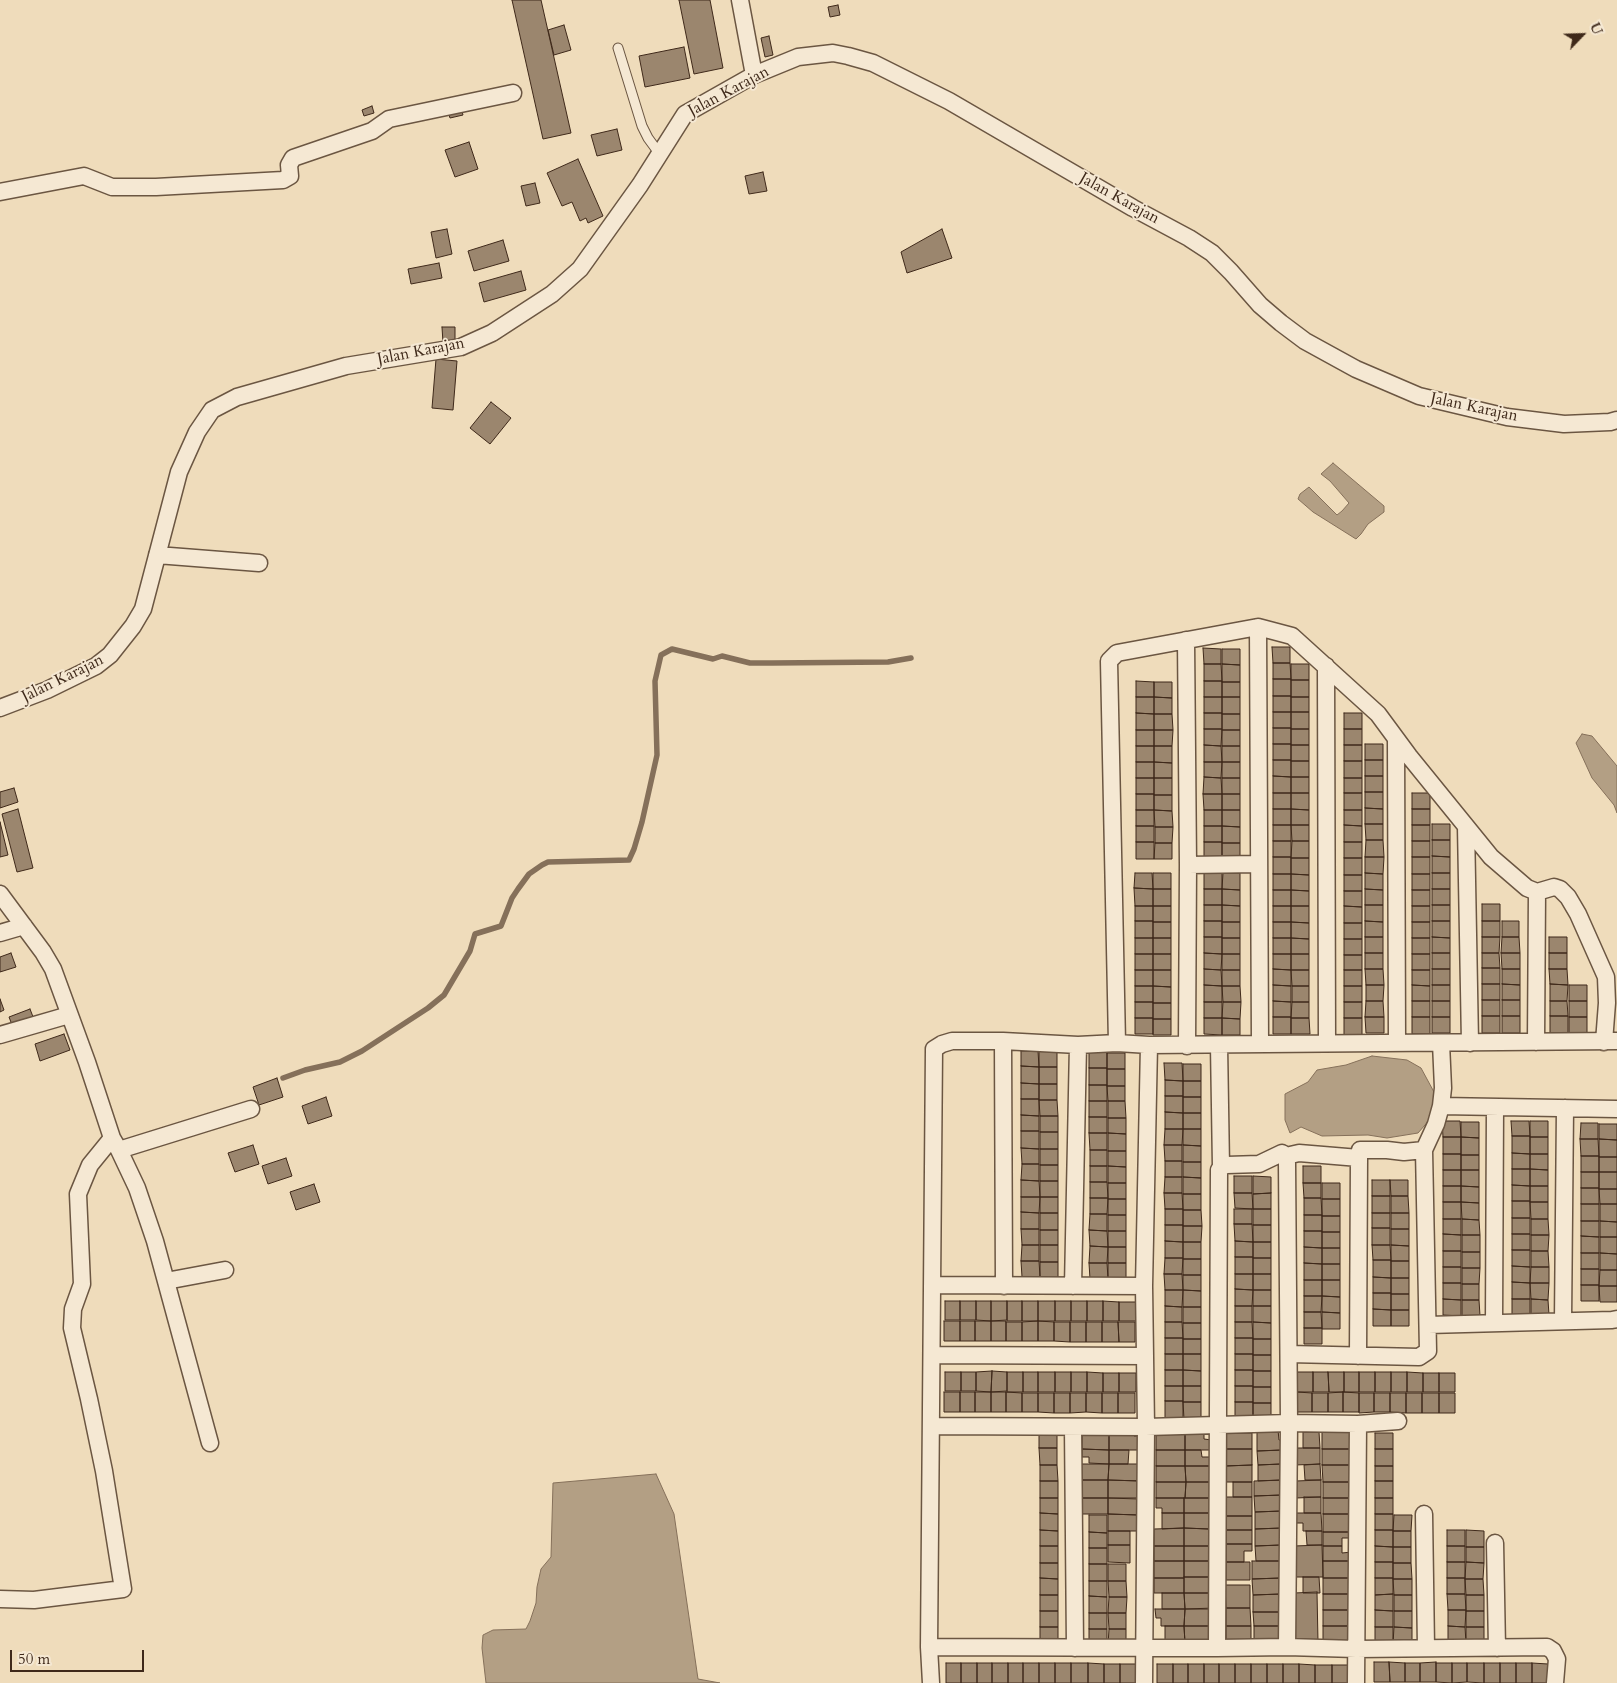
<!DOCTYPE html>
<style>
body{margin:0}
#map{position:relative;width:1617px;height:1683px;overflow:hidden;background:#efdcbb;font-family:Cardo,serif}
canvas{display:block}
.north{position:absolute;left:1557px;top:10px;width:50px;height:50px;-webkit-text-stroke:4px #f5e8d3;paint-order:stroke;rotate:66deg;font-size:14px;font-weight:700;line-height:20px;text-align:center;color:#3f291a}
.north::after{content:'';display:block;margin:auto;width:18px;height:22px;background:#3f291a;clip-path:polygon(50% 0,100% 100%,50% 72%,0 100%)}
.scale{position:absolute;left:10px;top:1650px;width:134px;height:22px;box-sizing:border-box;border:2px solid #3f291a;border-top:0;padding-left:6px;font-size:15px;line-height:18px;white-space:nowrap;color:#3f291a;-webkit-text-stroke:4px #f5e8d3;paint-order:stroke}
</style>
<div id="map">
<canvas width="1617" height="1683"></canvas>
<div class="north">U</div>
<div class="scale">50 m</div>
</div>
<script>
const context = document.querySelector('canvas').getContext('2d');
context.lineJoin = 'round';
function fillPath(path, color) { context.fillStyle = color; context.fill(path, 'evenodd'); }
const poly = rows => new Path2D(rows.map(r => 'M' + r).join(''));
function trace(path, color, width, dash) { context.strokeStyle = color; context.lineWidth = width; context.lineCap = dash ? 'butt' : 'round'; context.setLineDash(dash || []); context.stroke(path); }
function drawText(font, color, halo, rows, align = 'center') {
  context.font = font + ' Cardo,serif'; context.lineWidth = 4; context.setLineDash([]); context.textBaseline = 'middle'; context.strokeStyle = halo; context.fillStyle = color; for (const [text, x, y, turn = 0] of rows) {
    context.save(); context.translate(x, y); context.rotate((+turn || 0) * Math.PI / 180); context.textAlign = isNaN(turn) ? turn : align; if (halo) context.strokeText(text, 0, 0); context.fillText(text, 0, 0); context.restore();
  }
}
const water = poly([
 [1333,463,1384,506,1384,512,1368,524,1361,534,1356,539,1313,512,1298,499,1300,494,1309,487,1337,515,1342,511,1349,503,1330,481,1321,474,1333,463],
 [1582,734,1592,736,1617,766,1617,813,1614,805,1592,778,1576,743,1582,734],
 [1372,1056,1407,1060,1421,1068,1434,1092,1432,1117,1418,1133,1387,1138,1368,1135,1322,1136,1301,1127,1290,1133,1285,1120,1285,1094,1308,1082,1317,1070,1346,1065,1372,1056],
 [656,1474,674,1514,698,1679,720,1683,486,1683,482,1648,483,1635,493,1630,526,1629,530,1621,536,1603,537,1587,541,1569,551,1557,553,1483,656,1474]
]);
const stream = poly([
 [283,1078,305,1070,340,1062,362,1051,428,1008,444,995,470,951,475,934,501,926,512,898,518,889,529,874,542,865,548,862,629,860,634,849,642,822,657,755,655,681,661,655,672,649,713,659,722,656,750,663,772,663,888,662,911,658]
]);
const building = poly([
 [512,0,541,0,571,133,543,139,512,0],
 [679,0,710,0,723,68,694,74,679,0],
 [838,5,840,15,830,17,828,7,838,5],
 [564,25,571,50,554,55,548,30,564,25],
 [769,36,773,55,765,57,761,38,769,36],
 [684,47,690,78,645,87,639,56,684,47],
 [460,105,463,115,450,118,447,108,460,105],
 [372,106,374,113,364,116,362,110,372,106],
 [617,129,622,150,597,156,591,135,617,129],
 [469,142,478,169,455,177,445,150,469,142],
 [578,159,603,216,588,223,586,218,580,221,572,202,562,206,547,173,578,159],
 [763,172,767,191,749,194,745,176,763,172],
 [535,183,540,203,526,206,521,186,535,183],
 [447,229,452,254,436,258,431,232,447,229],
 [942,229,952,258,907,273,901,252,942,229],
 [503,240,509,261,474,271,468,251,503,240],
 [439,263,442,278,411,284,408,269,439,263],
 [521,271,526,290,484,302,479,283,521,271],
 [442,327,455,327,455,343,443,343,442,327],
 [436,359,457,361,453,410,432,408,436,359],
 [491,402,511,418,490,444,470,428,491,402],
 [1272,647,1290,647,1290,663,1273,663,1272,647],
 [1203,648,1221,649,1221,664,1204,664,1203,648],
 [1222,649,1240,649,1240,665,1222,664,1222,649],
 [1273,663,1290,663,1291,679,1273,679,1273,663],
 [1204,664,1221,664,1222,681,1204,681,1204,664],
 [1222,664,1240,665,1240,682,1222,682,1222,664],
 [1291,664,1309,664,1309,680,1291,680,1291,664],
 [1273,679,1291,679,1291,696,1273,696,1273,679],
 [1291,680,1309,680,1309,697,1291,697,1291,680],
 [1136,681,1154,682,1154,697,1136,697,1136,681],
 [1204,681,1222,681,1222,697,1204,697,1204,681],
 [1154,682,1172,682,1172,698,1154,697,1154,682],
 [1222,682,1240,682,1240,697,1222,697,1222,682],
 [1273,696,1291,696,1291,712,1273,712,1273,696],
 [1136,697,1154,697,1154,714,1136,713,1136,697],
 [1154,697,1172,698,1172,714,1154,714,1154,697],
 [1204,697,1222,697,1222,713,1204,713,1204,697],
 [1222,697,1240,697,1240,714,1222,714,1222,697],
 [1291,697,1309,697,1309,712,1291,712,1291,697],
 [1273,712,1291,712,1291,728,1273,728,1273,712],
 [1291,712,1309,712,1309,729,1291,729,1291,712],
 [1136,713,1154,714,1154,730,1136,730,1136,713],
 [1204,713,1222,713,1222,729,1204,729,1204,713],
 [1344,713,1362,713,1362,729,1344,729,1344,713],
 [1154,714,1172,714,1173,730,1154,730,1154,714],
 [1222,714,1240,714,1240,730,1222,730,1222,714],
 [1273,728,1291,728,1291,744,1273,744,1273,728],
 [1204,729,1222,729,1221,746,1204,745,1204,729],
 [1291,729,1309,729,1309,745,1291,745,1291,729],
 [1344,729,1362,729,1362,745,1344,745,1344,729],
 [1136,730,1154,730,1154,746,1136,746,1136,730],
 [1154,730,1173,730,1172,746,1154,746,1154,730],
 [1222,730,1240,730,1240,746,1222,746,1222,730],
 [1273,744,1291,744,1291,760,1273,760,1273,744],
 [1365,744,1383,744,1383,760,1365,760,1365,744],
 [1204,745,1221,746,1222,762,1204,762,1204,745],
 [1291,745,1309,745,1309,761,1291,761,1291,745],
 [1344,745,1362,745,1362,761,1344,761,1344,745],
 [1136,746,1154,746,1154,762,1136,762,1136,746],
 [1154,746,1172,746,1172,763,1154,762,1154,746],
 [1222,746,1240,746,1240,762,1222,762,1222,746],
 [1273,760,1291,760,1291,777,1273,776,1273,760],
 [1365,760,1383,760,1383,776,1365,776,1365,760],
 [1291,761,1309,761,1309,777,1291,777,1291,761],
 [1344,761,1362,761,1362,778,1344,778,1344,761],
 [1136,762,1154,762,1154,778,1136,778,1136,762],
 [1154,762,1172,763,1172,778,1154,778,1154,762],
 [1204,762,1222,762,1221,778,1204,777,1204,762],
 [1222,762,1240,762,1240,778,1222,778,1222,762],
 [1273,776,1291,777,1291,793,1273,793,1273,776],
 [1365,776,1383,776,1383,792,1365,792,1365,776],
 [1204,777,1221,778,1222,794,1203,794,1204,777],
 [1291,777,1309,777,1309,793,1291,793,1291,777],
 [1136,778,1154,778,1154,794,1136,794,1136,778],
 [1154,778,1172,778,1172,795,1154,795,1154,778],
 [1222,778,1240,778,1240,794,1222,794,1222,778],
 [1344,778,1362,778,1362,793,1344,793,1344,778],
 [14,788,18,802,0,808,0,792,14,788],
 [1365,792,1383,792,1383,809,1365,808,1365,792],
 [1273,793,1291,793,1291,809,1273,809,1273,793],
 [1291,793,1309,793,1309,810,1291,809,1291,793],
 [1344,793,1362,793,1362,810,1344,810,1344,793],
 [1412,793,1430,793,1430,809,1412,809,1412,793],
 [1136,794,1154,794,1154,810,1136,810,1136,794],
 [1203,794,1222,794,1222,810,1204,810,1203,794],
 [1222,794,1240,794,1240,810,1222,810,1222,794],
 [1154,795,1172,795,1172,811,1154,810,1154,795],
 [1365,808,1383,809,1383,824,1365,824,1365,808],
 [18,809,33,868,17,872,2,814,18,809],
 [1273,809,1291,809,1291,825,1273,825,1273,809],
 [1291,809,1309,810,1309,825,1291,825,1291,809],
 [1412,809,1430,809,1430,825,1412,825,1412,809],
 [1136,810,1154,810,1154,826,1136,826,1136,810],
 [1154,810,1172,811,1173,827,1155,827,1154,810],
 [1204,810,1222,810,1222,826,1204,826,1204,810],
 [1222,810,1240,810,1240,827,1222,826,1222,810],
 [1344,810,1362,810,1362,826,1344,825,1344,810],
 [0,822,8,855,0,857,0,822],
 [1365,824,1383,824,1383,840,1366,840,1365,824],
 [1432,824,1450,824,1450,840,1432,840,1432,824],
 [1273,825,1291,825,1291,841,1273,841,1273,825],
 [1291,825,1309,825,1309,841,1292,841,1291,825],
 [1344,825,1362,826,1362,842,1344,842,1344,825],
 [1412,825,1430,825,1430,841,1412,841,1412,825],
 [1136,826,1154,826,1154,842,1136,842,1136,826],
 [1204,826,1222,826,1222,842,1204,842,1204,826],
 [1222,826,1240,827,1240,843,1222,843,1222,826],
 [1155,827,1173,827,1172,843,1155,843,1155,827],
 [1366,840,1383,840,1384,857,1365,857,1366,840],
 [1432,840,1450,840,1450,857,1432,856,1432,840],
 [1273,841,1291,841,1291,857,1273,857,1273,841],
 [1292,841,1309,841,1309,858,1291,858,1292,841],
 [1412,841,1430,841,1430,857,1412,857,1412,841],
 [1136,842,1154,842,1154,859,1136,859,1136,842],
 [1204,842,1222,842,1222,859,1204,859,1204,842],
 [1344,842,1362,842,1362,858,1344,858,1344,842],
 [1155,843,1172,843,1172,859,1154,859,1155,843],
 [1222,843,1240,843,1240,859,1222,859,1222,843],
 [1432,856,1450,857,1450,873,1432,873,1432,856],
 [1273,857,1291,857,1291,874,1273,874,1273,857],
 [1365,857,1384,857,1383,874,1365,873,1365,857],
 [1412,857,1430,857,1430,874,1412,874,1412,857],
 [1291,858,1309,858,1309,875,1291,874,1291,858],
 [1344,858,1362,858,1362,875,1344,875,1344,858],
 [1135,873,1152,873,1153,889,1134,888,1135,873],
 [1153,873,1171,873,1171,889,1153,889,1153,873],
 [1204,873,1222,873,1222,889,1204,889,1204,873],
 [1223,873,1240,873,1240,890,1222,889,1223,873],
 [1365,873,1383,874,1383,890,1365,889,1365,873],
 [1432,873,1450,873,1450,889,1432,889,1432,873],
 [1273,874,1291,874,1291,890,1273,890,1273,874],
 [1291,874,1309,875,1309,891,1291,890,1291,874],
 [1412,874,1430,874,1430,890,1412,890,1412,874],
 [1344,875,1362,875,1362,891,1344,891,1344,875],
 [1134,888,1153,889,1153,906,1135,906,1134,888],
 [1153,889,1171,889,1171,906,1153,906,1153,889],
 [1204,889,1222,889,1222,905,1204,905,1204,889],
 [1222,889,1240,890,1240,906,1222,905,1222,889],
 [1365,889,1383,890,1383,905,1365,905,1365,889],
 [1432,889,1450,889,1450,905,1432,905,1432,889],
 [1273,890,1291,890,1291,906,1273,906,1273,890],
 [1291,890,1309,891,1309,906,1291,906,1291,890],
 [1412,890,1430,890,1430,906,1412,906,1412,890],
 [1344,891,1362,891,1362,907,1344,906,1344,891],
 [1482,904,1500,904,1500,921,1482,921,1482,904],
 [1204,905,1222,905,1222,921,1204,921,1204,905],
 [1222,905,1240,906,1240,922,1222,922,1222,905],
 [1365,905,1383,905,1383,922,1365,921,1365,905],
 [1432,905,1450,905,1450,921,1432,921,1432,905],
 [1135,906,1153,906,1153,921,1135,921,1135,906],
 [1153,906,1171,906,1171,922,1153,922,1153,906],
 [1273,906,1291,906,1291,922,1273,922,1273,906],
 [1291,906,1309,906,1309,923,1291,922,1291,906],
 [1344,906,1362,907,1362,923,1344,923,1344,906],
 [1412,906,1430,906,1430,922,1412,922,1412,906],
 [1135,921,1153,921,1153,938,1135,938,1135,921],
 [1204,921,1222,921,1222,937,1204,937,1204,921],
 [1365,921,1383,922,1383,937,1365,937,1365,921],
 [1432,921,1450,921,1450,938,1432,937,1432,921],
 [1482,921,1500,921,1500,937,1482,937,1482,921],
 [1502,921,1519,921,1519,937,1502,937,1502,921],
 [1153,922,1171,922,1171,938,1153,938,1153,922],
 [1222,922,1240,922,1240,938,1222,938,1222,922],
 [1273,922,1291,922,1291,938,1273,938,1273,922],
 [1291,922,1309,923,1309,939,1291,938,1291,922],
 [1412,922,1430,922,1430,938,1412,938,1412,922],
 [1344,923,1362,923,1362,939,1344,939,1344,923],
 [1204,937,1222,937,1222,954,1204,953,1204,937],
 [1365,937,1383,937,1383,953,1365,953,1365,937],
 [1432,937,1450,938,1450,953,1432,953,1432,937],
 [1482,937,1500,937,1499,953,1482,953,1482,937],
 [1502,937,1519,937,1520,953,1501,953,1502,937],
 [1549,937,1567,937,1567,953,1549,953,1549,937],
 [1135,938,1153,938,1153,954,1135,954,1135,938],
 [1153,938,1171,938,1171,954,1153,954,1153,938],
 [1222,938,1240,938,1240,954,1222,954,1222,938],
 [1273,938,1291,938,1291,954,1273,954,1273,938],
 [1291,938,1309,939,1309,954,1291,954,1291,938],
 [1412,938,1430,938,1430,954,1412,954,1412,938],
 [1344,939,1362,939,1362,955,1344,955,1344,939],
 [11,953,16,967,0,972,0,957,11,953],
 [1204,953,1222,954,1221,970,1204,969,1204,953],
 [1365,953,1383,953,1383,969,1365,969,1365,953],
 [1432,953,1450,953,1450,969,1432,969,1432,953],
 [1482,953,1499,953,1500,968,1482,968,1482,953],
 [1501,953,1520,953,1520,969,1502,969,1501,953],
 [1549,953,1567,953,1567,969,1549,969,1549,953],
 [1135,954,1153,954,1153,970,1135,970,1135,954],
 [1153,954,1171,954,1171,970,1153,970,1153,954],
 [1222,954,1240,954,1240,970,1222,970,1222,954],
 [1273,954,1291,954,1291,970,1273,969,1273,954],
 [1291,954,1309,954,1309,970,1291,970,1291,954],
 [1412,954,1430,954,1430,970,1412,970,1412,954],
 [1344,955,1362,955,1362,970,1344,970,1344,955],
 [1482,968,1500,968,1500,984,1482,984,1482,968],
 [1204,969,1221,970,1222,986,1204,985,1204,969],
 [1273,969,1291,970,1291,986,1273,985,1273,969],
 [1365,969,1383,969,1384,985,1366,985,1365,969],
 [1432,969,1450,969,1450,985,1432,985,1432,969],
 [1502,969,1520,969,1520,985,1502,984,1502,969],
 [1549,969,1567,969,1568,985,1550,984,1549,969],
 [1135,970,1153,970,1153,986,1135,986,1135,970],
 [1153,970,1171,970,1171,987,1153,986,1153,970],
 [1222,970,1240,970,1240,986,1222,986,1222,970],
 [1291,970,1309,970,1309,986,1292,986,1291,970],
 [1344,970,1362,970,1362,986,1344,986,1344,970],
 [1412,970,1430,970,1430,986,1412,985,1412,970],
 [1482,984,1500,984,1500,1000,1482,1000,1482,984],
 [1502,984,1520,985,1520,1000,1502,1000,1502,984],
 [1550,984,1568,985,1567,1001,1550,1001,1550,984],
 [1204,985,1222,986,1222,1002,1204,1002,1204,985],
 [1273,985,1291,986,1291,1002,1273,1001,1273,985],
 [1366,985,1384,985,1383,1001,1366,1001,1366,985],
 [1412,985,1430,986,1430,1001,1412,1001,1412,985],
 [1432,985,1450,985,1450,1001,1432,1001,1432,985],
 [1569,985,1587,985,1587,1001,1569,1001,1569,985],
 [1135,986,1153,986,1153,1002,1135,1002,1135,986],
 [1153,986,1171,987,1171,1003,1153,1003,1153,986],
 [1222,986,1240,986,1241,1002,1223,1002,1222,986],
 [1292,986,1309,986,1309,1002,1292,1002,1292,986],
 [1344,986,1362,986,1362,1002,1344,1002,1344,986],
 [0,999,4,1010,0,1012,0,999],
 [1482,1000,1500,1000,1500,1016,1482,1016,1482,1000],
 [1502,1000,1520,1000,1520,1016,1502,1016,1502,1000],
 [1273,1001,1291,1002,1291,1017,1273,1017,1273,1001],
 [1366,1001,1383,1001,1384,1017,1365,1017,1366,1001],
 [1412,1001,1430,1001,1430,1017,1412,1017,1412,1001],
 [1432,1001,1450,1001,1450,1017,1432,1017,1432,1001],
 [1550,1001,1567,1001,1568,1016,1550,1016,1550,1001],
 [1569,1001,1587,1001,1587,1017,1569,1017,1569,1001],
 [1135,1002,1153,1002,1153,1018,1135,1018,1135,1002],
 [1204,1002,1222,1002,1222,1018,1204,1018,1204,1002],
 [1223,1002,1241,1002,1240,1019,1222,1018,1223,1002],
 [1292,1002,1309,1002,1309,1018,1291,1018,1292,1002],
 [1344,1002,1362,1002,1362,1018,1344,1018,1344,1002],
 [1153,1003,1171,1003,1171,1019,1153,1019,1153,1003],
 [30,1009,35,1022,14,1030,9,1017,30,1009],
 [1482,1016,1500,1016,1500,1033,1482,1033,1482,1016],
 [1502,1016,1520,1016,1520,1033,1502,1033,1502,1016],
 [1550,1016,1568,1016,1568,1033,1550,1033,1550,1016],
 [1273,1017,1291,1017,1291,1034,1273,1034,1273,1017],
 [1365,1017,1384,1017,1384,1033,1366,1033,1365,1017],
 [1412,1017,1430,1017,1430,1034,1412,1034,1412,1017],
 [1432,1017,1450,1017,1450,1033,1432,1033,1432,1017],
 [1569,1017,1587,1017,1587,1033,1569,1033,1569,1017],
 [1135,1018,1153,1018,1153,1034,1135,1034,1135,1018],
 [1204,1018,1222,1018,1222,1035,1204,1034,1204,1018],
 [1222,1018,1240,1019,1240,1035,1222,1035,1222,1018],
 [1291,1018,1309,1018,1310,1034,1291,1034,1291,1018],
 [1344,1018,1362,1018,1362,1035,1344,1035,1344,1018],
 [1153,1019,1171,1019,1171,1035,1153,1035,1153,1019],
 [64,1034,70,1050,40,1061,35,1044,64,1034],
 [1021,1051,1038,1051,1039,1067,1021,1066,1021,1051],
 [1039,1051,1057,1051,1057,1067,1039,1067,1039,1051],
 [1089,1052,1107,1052,1107,1068,1089,1068,1089,1052],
 [1107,1053,1125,1053,1125,1069,1107,1069,1107,1053],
 [1164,1063,1182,1063,1183,1081,1165,1080,1164,1063],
 [1183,1064,1201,1064,1201,1081,1183,1081,1183,1064],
 [1021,1066,1039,1067,1039,1084,1021,1083,1021,1066],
 [1039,1067,1057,1067,1057,1084,1039,1084,1039,1067],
 [1089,1068,1107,1068,1107,1085,1089,1085,1089,1068],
 [1107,1069,1125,1069,1125,1086,1107,1086,1107,1069],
 [277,1078,283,1097,259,1105,253,1087,277,1078],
 [1165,1080,1183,1081,1183,1096,1165,1096,1165,1080],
 [1183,1081,1201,1081,1201,1097,1183,1097,1183,1081],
 [1021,1083,1039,1084,1039,1099,1021,1099,1021,1083],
 [1039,1084,1057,1084,1057,1100,1039,1100,1039,1084],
 [1089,1085,1107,1085,1107,1101,1089,1101,1089,1085],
 [1107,1086,1125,1086,1125,1101,1108,1101,1107,1086],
 [1165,1096,1183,1096,1183,1113,1165,1112,1165,1096],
 [326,1097,332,1116,308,1124,302,1106,326,1097],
 [1183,1097,1201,1097,1201,1113,1183,1113,1183,1097],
 [1021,1099,1039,1099,1039,1116,1021,1115,1021,1099],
 [1039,1100,1057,1100,1058,1116,1040,1116,1039,1100],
 [1089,1101,1107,1101,1107,1117,1089,1117,1089,1101],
 [1108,1101,1125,1101,1126,1118,1108,1118,1108,1101],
 [1165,1112,1183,1113,1183,1129,1165,1129,1165,1112],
 [1183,1113,1201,1113,1201,1129,1183,1129,1183,1113],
 [1021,1115,1039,1116,1039,1131,1021,1131,1021,1115],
 [1040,1116,1058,1116,1058,1132,1040,1132,1040,1116],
 [1089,1117,1107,1117,1107,1133,1089,1133,1089,1117],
 [1108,1118,1126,1118,1126,1134,1108,1133,1108,1118],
 [1442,1121,1460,1121,1461,1137,1443,1137,1442,1121],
 [1511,1121,1529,1121,1530,1136,1512,1136,1511,1121],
 [1530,1121,1548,1121,1548,1137,1530,1137,1530,1121],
 [1461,1122,1479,1122,1479,1138,1461,1137,1461,1122],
 [1581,1123,1598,1123,1598,1139,1580,1139,1581,1123],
 [1599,1124,1617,1124,1617,1140,1599,1139,1599,1124],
 [1165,1129,1183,1129,1182,1145,1164,1145,1165,1129],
 [1183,1129,1201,1129,1201,1146,1183,1145,1183,1129],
 [1021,1131,1039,1131,1039,1149,1021,1148,1021,1131],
 [1040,1132,1058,1132,1058,1149,1040,1149,1040,1132],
 [1089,1133,1107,1133,1107,1150,1090,1150,1089,1133],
 [1108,1133,1126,1134,1126,1151,1108,1151,1108,1133],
 [1512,1136,1530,1136,1530,1154,1512,1153,1512,1136],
 [1443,1137,1461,1137,1461,1154,1443,1154,1443,1137],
 [1461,1137,1479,1138,1479,1155,1461,1155,1461,1137],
 [1530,1137,1548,1137,1548,1154,1530,1154,1530,1137],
 [1580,1139,1598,1139,1599,1156,1581,1156,1580,1139],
 [1599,1139,1617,1140,1617,1157,1599,1157,1599,1139],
 [253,1145,259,1164,235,1172,228,1153,253,1145],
 [1164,1145,1182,1145,1182,1161,1165,1161,1164,1145],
 [1183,1145,1201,1146,1201,1162,1183,1162,1183,1145],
 [1021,1148,1039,1149,1039,1164,1022,1164,1021,1148],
 [1040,1149,1058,1149,1058,1165,1040,1165,1040,1149],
 [1090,1150,1107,1150,1107,1166,1090,1166,1090,1150],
 [1108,1151,1126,1151,1126,1167,1108,1166,1108,1151],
 [1512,1153,1530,1154,1530,1169,1512,1169,1512,1153],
 [1443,1154,1461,1154,1461,1170,1443,1170,1443,1154],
 [1530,1154,1548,1154,1548,1170,1530,1169,1530,1154],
 [1461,1155,1479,1155,1479,1170,1461,1170,1461,1155],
 [1581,1156,1599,1156,1599,1172,1581,1172,1581,1156],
 [1599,1157,1617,1157,1617,1172,1599,1172,1599,1157],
 [286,1158,292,1176,268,1184,262,1166,286,1158],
 [1165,1161,1182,1161,1182,1177,1165,1177,1165,1161],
 [1183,1162,1201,1162,1201,1178,1183,1177,1183,1162],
 [1022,1164,1039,1164,1039,1181,1021,1180,1022,1164],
 [1040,1165,1058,1165,1058,1181,1040,1181,1040,1165],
 [1090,1166,1107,1166,1107,1182,1090,1182,1090,1166],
 [1108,1166,1126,1167,1126,1183,1108,1183,1108,1166],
 [1303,1166,1321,1166,1321,1183,1303,1183,1303,1166],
 [1512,1169,1530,1169,1530,1186,1512,1185,1512,1169],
 [1530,1169,1548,1170,1548,1186,1530,1186,1530,1169],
 [1443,1170,1461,1170,1461,1186,1443,1186,1443,1170],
 [1461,1170,1479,1170,1479,1187,1461,1186,1461,1170],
 [1581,1172,1599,1172,1599,1188,1581,1188,1581,1172],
 [1599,1172,1617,1172,1617,1189,1599,1189,1599,1172],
 [1234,1176,1252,1176,1252,1193,1234,1193,1234,1176],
 [1253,1176,1271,1177,1271,1193,1253,1194,1253,1176],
 [1165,1177,1182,1177,1182,1193,1164,1193,1165,1177],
 [1183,1177,1201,1178,1201,1194,1183,1194,1183,1177],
 [1021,1180,1039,1181,1040,1197,1021,1197,1021,1180],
 [1372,1180,1390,1180,1390,1196,1372,1196,1372,1180],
 [1390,1180,1408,1180,1408,1196,1391,1196,1390,1180],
 [1040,1181,1058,1181,1058,1197,1040,1197,1040,1181],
 [1090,1182,1107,1182,1108,1198,1090,1198,1090,1182],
 [1108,1183,1126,1183,1126,1199,1108,1199,1108,1183],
 [1303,1183,1321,1183,1321,1198,1304,1198,1303,1183],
 [1322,1183,1340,1183,1340,1199,1322,1199,1322,1183],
 [314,1184,320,1202,296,1210,290,1192,314,1184],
 [1512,1185,1530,1186,1530,1201,1512,1201,1512,1185],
 [1443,1186,1461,1186,1461,1202,1443,1202,1443,1186],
 [1461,1186,1479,1187,1479,1203,1461,1202,1461,1186],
 [1530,1186,1548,1186,1548,1202,1530,1202,1530,1186],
 [1581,1188,1599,1188,1599,1204,1581,1204,1581,1188],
 [1599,1189,1617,1189,1617,1204,1600,1204,1599,1189],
 [1164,1193,1182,1193,1183,1209,1165,1209,1164,1193],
 [1234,1193,1252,1193,1253,1209,1235,1208,1234,1193],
 [1271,1193,1271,1209,1253,1209,1253,1194,1271,1193],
 [1183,1194,1201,1194,1201,1210,1183,1210,1183,1194],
 [1372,1196,1390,1196,1390,1213,1372,1213,1372,1196],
 [1391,1196,1408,1196,1409,1213,1391,1213,1391,1196],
 [1021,1197,1040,1197,1039,1213,1021,1212,1021,1197],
 [1040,1197,1058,1197,1058,1213,1040,1213,1040,1197],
 [1090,1198,1108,1198,1107,1214,1090,1214,1090,1198],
 [1304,1198,1321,1198,1322,1215,1304,1215,1304,1198],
 [1108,1199,1126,1199,1126,1215,1108,1215,1108,1199],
 [1322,1199,1340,1199,1340,1216,1322,1216,1322,1199],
 [1512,1201,1530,1201,1530,1218,1512,1218,1512,1201],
 [1443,1202,1461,1202,1461,1219,1443,1219,1443,1202],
 [1461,1202,1479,1203,1479,1220,1462,1219,1461,1202],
 [1530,1202,1548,1202,1548,1219,1531,1219,1530,1202],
 [1581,1204,1599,1204,1599,1221,1581,1221,1581,1204],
 [1600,1204,1617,1204,1617,1222,1600,1221,1600,1204],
 [1165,1209,1183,1209,1183,1225,1165,1225,1165,1209],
 [1234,1209,1252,1209,1252,1224,1234,1224,1234,1209],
 [1253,1209,1271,1209,1271,1225,1253,1225,1253,1209],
 [1183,1210,1201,1210,1202,1226,1183,1226,1183,1210],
 [1021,1212,1039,1213,1039,1229,1021,1229,1021,1212],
 [1040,1213,1058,1213,1058,1230,1040,1230,1040,1213],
 [1372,1213,1390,1213,1390,1228,1372,1228,1372,1213],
 [1391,1213,1409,1213,1409,1229,1391,1229,1391,1213],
 [1090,1214,1107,1214,1107,1231,1089,1230,1090,1214],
 [1108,1215,1126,1215,1126,1231,1108,1231,1108,1215],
 [1304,1215,1322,1215,1322,1231,1304,1231,1304,1215],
 [1322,1216,1340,1216,1340,1232,1322,1232,1322,1216],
 [1512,1218,1530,1218,1530,1234,1512,1234,1512,1218],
 [1443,1219,1461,1219,1461,1235,1443,1234,1443,1219],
 [1462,1219,1479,1220,1480,1235,1462,1235,1462,1219],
 [1531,1219,1548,1219,1549,1235,1531,1235,1531,1219],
 [1581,1221,1599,1221,1599,1237,1581,1236,1581,1221],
 [1600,1221,1617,1222,1617,1237,1600,1237,1600,1221],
 [1234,1224,1252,1224,1253,1242,1235,1241,1234,1224],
 [1165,1225,1183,1225,1183,1242,1165,1241,1165,1225],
 [1253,1225,1271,1225,1271,1242,1253,1242,1253,1225],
 [1183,1226,1202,1226,1201,1242,1183,1242,1183,1226],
 [1372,1228,1390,1228,1390,1245,1372,1245,1372,1228],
 [1021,1229,1039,1229,1039,1245,1022,1245,1021,1229],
 [1391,1229,1409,1229,1409,1246,1391,1245,1391,1229],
 [1040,1230,1058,1230,1058,1245,1040,1245,1040,1230],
 [1089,1230,1107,1231,1108,1247,1090,1246,1089,1230],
 [1108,1231,1126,1231,1126,1247,1108,1247,1108,1231],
 [1304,1231,1322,1231,1322,1248,1304,1247,1304,1231],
 [1322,1232,1340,1232,1340,1248,1322,1248,1322,1232],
 [1443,1234,1461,1235,1461,1251,1443,1251,1443,1234],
 [1512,1234,1530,1234,1530,1250,1512,1250,1512,1234],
 [1462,1235,1480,1235,1480,1252,1462,1252,1462,1235],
 [1531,1235,1549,1235,1548,1251,1531,1251,1531,1235],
 [1581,1236,1599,1237,1599,1253,1581,1253,1581,1236],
 [1600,1237,1617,1237,1617,1254,1600,1253,1600,1237],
 [1165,1241,1183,1242,1183,1258,1165,1258,1165,1241],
 [1235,1241,1253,1242,1253,1257,1235,1257,1235,1241],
 [1183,1242,1201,1242,1201,1259,1183,1259,1183,1242],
 [1253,1242,1271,1242,1271,1258,1253,1258,1253,1242],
 [1022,1245,1039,1245,1039,1261,1021,1261,1022,1245],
 [1040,1245,1058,1245,1058,1262,1040,1262,1040,1245],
 [1372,1245,1390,1245,1391,1260,1373,1260,1372,1245],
 [1391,1245,1409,1246,1409,1261,1391,1261,1391,1245],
 [1090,1246,1108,1247,1107,1263,1089,1263,1090,1246],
 [1108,1247,1126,1247,1126,1263,1108,1263,1108,1247],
 [1304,1247,1322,1248,1322,1264,1304,1263,1304,1247],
 [1322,1248,1340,1248,1340,1264,1322,1264,1322,1248],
 [1512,1250,1530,1250,1530,1267,1512,1266,1512,1250],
 [1443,1251,1461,1251,1461,1267,1443,1267,1443,1251],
 [1531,1251,1548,1251,1549,1267,1531,1267,1531,1251],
 [1462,1252,1480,1252,1480,1268,1462,1268,1462,1252],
 [1581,1253,1599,1253,1599,1269,1581,1269,1581,1253],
 [1600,1253,1617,1254,1617,1270,1600,1270,1600,1253],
 [1235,1257,1253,1257,1253,1274,1235,1274,1235,1257],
 [1165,1258,1183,1258,1182,1274,1164,1274,1165,1258],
 [1253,1258,1271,1258,1271,1274,1253,1274,1253,1258],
 [1183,1259,1201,1259,1201,1275,1183,1275,1183,1259],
 [1373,1260,1391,1260,1391,1278,1373,1277,1373,1260],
 [1021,1261,1039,1261,1040,1277,1022,1277,1021,1261],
 [1391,1261,1409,1261,1409,1278,1391,1278,1391,1261],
 [1040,1262,1058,1262,1058,1278,1040,1277,1040,1262],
 [1089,1263,1107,1263,1108,1279,1090,1279,1089,1263],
 [1108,1263,1126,1263,1126,1279,1108,1279,1108,1263],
 [1304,1263,1322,1264,1322,1280,1304,1280,1304,1263],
 [1322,1264,1340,1264,1340,1280,1322,1280,1322,1264],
 [1512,1266,1530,1267,1530,1283,1512,1282,1512,1266],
 [1443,1267,1461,1267,1461,1283,1443,1283,1443,1267],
 [1531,1267,1549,1267,1549,1283,1530,1283,1531,1267],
 [1462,1268,1480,1268,1479,1284,1462,1284,1462,1268],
 [1581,1269,1599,1269,1599,1285,1581,1285,1581,1269],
 [1600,1270,1617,1270,1617,1286,1599,1286,1600,1270],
 [1164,1274,1182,1274,1183,1290,1165,1290,1164,1274],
 [1235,1274,1253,1274,1253,1290,1235,1289,1235,1274],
 [1253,1274,1271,1274,1271,1290,1253,1290,1253,1274],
 [1183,1275,1201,1275,1201,1291,1183,1290,1183,1275],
 [1373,1277,1391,1278,1391,1293,1373,1293,1373,1277],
 [1391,1278,1409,1278,1409,1294,1391,1294,1391,1278],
 [1304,1280,1322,1280,1322,1296,1304,1296,1304,1280],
 [1322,1280,1340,1280,1340,1297,1322,1296,1322,1280],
 [1512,1282,1530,1283,1530,1299,1512,1299,1512,1282],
 [1443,1283,1461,1283,1461,1300,1443,1299,1443,1283],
 [1530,1283,1549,1283,1548,1300,1531,1299,1530,1283],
 [1462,1284,1479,1284,1479,1300,1462,1300,1462,1284],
 [1581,1285,1599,1285,1599,1301,1581,1301,1581,1285],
 [1599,1286,1617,1286,1617,1302,1600,1302,1599,1286],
 [1235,1289,1253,1290,1252,1306,1235,1306,1235,1289],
 [1165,1290,1183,1290,1182,1307,1165,1306,1165,1290],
 [1183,1290,1201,1291,1201,1307,1183,1307,1183,1290],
 [1253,1290,1271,1290,1271,1306,1253,1306,1253,1290],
 [1373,1293,1391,1293,1391,1310,1373,1309,1373,1293],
 [1391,1294,1409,1294,1409,1310,1391,1310,1391,1294],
 [1304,1296,1322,1296,1321,1312,1304,1312,1304,1296],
 [1322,1296,1340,1297,1340,1313,1322,1312,1322,1296],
 [1443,1299,1461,1300,1461,1316,1443,1315,1443,1299],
 [1512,1299,1530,1299,1530,1315,1512,1315,1512,1299],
 [1531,1299,1548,1300,1549,1315,1531,1315,1531,1299],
 [1462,1300,1479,1300,1480,1316,1462,1316,1462,1300],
 [945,1301,960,1301,960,1320,945,1320,945,1301],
 [960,1301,976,1301,976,1320,960,1320,960,1301],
 [976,1301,991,1301,991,1321,976,1320,976,1301],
 [991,1301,1007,1301,1007,1320,991,1321,991,1301],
 [1007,1301,1022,1301,1022,1321,1007,1321,1007,1301],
 [1022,1301,1038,1301,1038,1321,1022,1321,1022,1301],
 [1038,1301,1055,1301,1055,1321,1038,1321,1038,1301],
 [1055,1301,1071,1301,1071,1321,1055,1321,1055,1301],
 [1071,1301,1087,1301,1087,1321,1071,1321,1071,1301],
 [1087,1301,1103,1301,1103,1321,1087,1321,1087,1301],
 [1103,1301,1119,1302,1119,1321,1103,1321,1103,1301],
 [1119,1302,1136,1302,1136,1321,1119,1321,1119,1302],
 [1165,1306,1182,1307,1182,1322,1165,1322,1165,1306],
 [1235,1306,1252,1306,1252,1322,1235,1322,1235,1306],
 [1253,1306,1271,1306,1271,1323,1253,1322,1253,1306],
 [1183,1307,1201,1307,1201,1323,1183,1323,1183,1307],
 [1373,1309,1391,1310,1391,1326,1373,1326,1373,1309],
 [1391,1310,1409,1310,1409,1326,1391,1326,1391,1310],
 [1304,1312,1321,1312,1322,1328,1304,1328,1304,1312],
 [1322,1312,1340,1313,1340,1329,1322,1329,1322,1312],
 [944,1321,960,1321,960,1341,944,1341,944,1321],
 [960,1321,975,1321,975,1341,960,1341,960,1321],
 [975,1321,991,1321,991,1341,975,1341,975,1321],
 [991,1321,1006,1321,1006,1341,991,1341,991,1321],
 [1038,1321,1038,1341,1022,1341,1022,1322,1038,1321],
 [1038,1321,1054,1322,1054,1341,1038,1341,1038,1321],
 [1006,1322,1022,1322,1022,1341,1006,1341,1006,1322],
 [1054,1322,1070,1322,1070,1342,1054,1341,1054,1322],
 [1070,1322,1086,1322,1086,1342,1070,1342,1070,1322],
 [1086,1322,1102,1322,1102,1342,1086,1342,1086,1322],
 [1102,1322,1118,1322,1119,1342,1102,1342,1102,1322],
 [1118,1322,1135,1322,1135,1342,1119,1342,1118,1322],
 [1165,1322,1182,1322,1183,1338,1165,1338,1165,1322],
 [1235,1322,1252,1322,1253,1338,1235,1338,1235,1322],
 [1253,1322,1271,1323,1271,1339,1253,1339,1253,1322],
 [1183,1323,1201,1323,1201,1339,1183,1339,1183,1323],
 [1304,1328,1322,1328,1322,1344,1304,1344,1304,1328],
 [1165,1338,1183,1338,1183,1354,1165,1354,1165,1338],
 [1235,1338,1253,1338,1253,1354,1235,1354,1235,1338],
 [1183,1339,1201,1339,1201,1354,1183,1354,1183,1339],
 [1253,1339,1271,1339,1271,1355,1253,1355,1253,1339],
 [1165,1354,1183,1354,1183,1370,1165,1370,1165,1354],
 [1183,1354,1201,1354,1201,1371,1183,1370,1183,1354],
 [1235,1354,1253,1354,1253,1370,1235,1370,1235,1354],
 [1253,1355,1271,1355,1271,1371,1253,1371,1253,1355],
 [1165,1370,1183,1370,1183,1386,1165,1386,1165,1370],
 [1183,1370,1201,1371,1201,1386,1183,1386,1183,1370],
 [1235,1370,1253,1370,1253,1386,1235,1386,1235,1370],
 [992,1371,1007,1372,1007,1391,991,1392,992,1371],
 [992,1371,991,1392,976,1391,976,1372,992,1371],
 [1253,1371,1271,1371,1271,1387,1253,1387,1253,1371],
 [945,1372,961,1372,961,1391,945,1391,945,1372],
 [961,1372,976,1372,976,1391,961,1391,961,1372],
 [1007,1372,1023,1372,1023,1392,1007,1392,1007,1372],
 [1023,1372,1038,1372,1038,1392,1023,1392,1023,1372],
 [1038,1372,1055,1372,1055,1392,1038,1392,1038,1372],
 [1055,1372,1071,1372,1071,1392,1055,1392,1055,1372],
 [1071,1372,1087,1372,1087,1392,1071,1392,1071,1372],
 [1087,1372,1103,1373,1103,1392,1087,1392,1087,1372],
 [1297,1372,1313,1372,1313,1392,1297,1392,1297,1372],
 [1313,1372,1328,1372,1329,1392,1313,1392,1313,1372],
 [1328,1372,1344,1372,1344,1392,1329,1392,1328,1372],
 [1344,1372,1359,1372,1359,1392,1344,1392,1344,1372],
 [1359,1372,1375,1372,1375,1392,1359,1392,1359,1372],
 [1375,1372,1391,1372,1391,1392,1375,1392,1375,1372],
 [1391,1372,1407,1372,1407,1392,1391,1392,1391,1372],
 [1407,1372,1423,1373,1423,1392,1407,1392,1407,1372],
 [1103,1373,1119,1373,1119,1392,1103,1392,1103,1373],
 [1119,1373,1136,1373,1136,1392,1119,1392,1119,1373],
 [1423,1373,1439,1373,1439,1392,1423,1392,1423,1373],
 [1439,1373,1455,1373,1455,1392,1439,1392,1439,1373],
 [1165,1386,1183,1386,1183,1401,1165,1401,1165,1386],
 [1183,1386,1201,1386,1201,1402,1183,1402,1183,1386],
 [1235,1386,1253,1386,1253,1402,1235,1402,1235,1386],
 [1253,1387,1271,1387,1271,1403,1253,1403,1253,1387],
 [944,1392,960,1392,960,1412,944,1412,944,1392],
 [960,1392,975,1392,975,1412,960,1412,960,1392],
 [975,1392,991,1392,991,1412,975,1412,975,1392],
 [991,1392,1006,1392,1006,1412,991,1412,991,1392],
 [1006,1392,1022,1393,1022,1412,1006,1412,1006,1392],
 [1297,1392,1312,1393,1312,1412,1296,1412,1297,1392],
 [1343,1392,1343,1412,1328,1412,1328,1393,1343,1392],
 [1343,1392,1359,1393,1359,1412,1343,1412,1343,1392],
 [1022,1393,1038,1393,1038,1412,1022,1412,1022,1393],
 [1038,1393,1054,1393,1054,1413,1038,1412,1038,1393],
 [1054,1393,1070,1393,1070,1413,1054,1413,1054,1393],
 [1070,1393,1086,1393,1086,1412,1070,1413,1070,1393],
 [1086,1393,1102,1393,1102,1413,1086,1412,1086,1393],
 [1102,1393,1118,1393,1118,1413,1102,1413,1102,1393],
 [1118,1393,1135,1393,1135,1413,1118,1413,1118,1393],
 [1312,1393,1328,1393,1328,1412,1312,1412,1312,1393],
 [1359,1393,1374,1393,1374,1412,1359,1413,1359,1393],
 [1374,1393,1390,1393,1390,1412,1374,1412,1374,1393],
 [1390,1393,1406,1393,1406,1413,1390,1412,1390,1393],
 [1406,1393,1422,1393,1422,1413,1406,1413,1406,1393],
 [1422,1393,1439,1393,1439,1413,1422,1413,1422,1393],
 [1439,1393,1455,1393,1455,1413,1439,1413,1439,1393],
 [1165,1401,1183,1401,1183,1418,1165,1418,1165,1401],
 [1183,1402,1201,1402,1201,1419,1184,1419,1183,1402],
 [1235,1402,1253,1402,1253,1419,1235,1419,1235,1402],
 [1253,1403,1271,1403,1271,1419,1253,1419,1253,1403],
 [1278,1430,1279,1440,1284,1440,1284,1450,1257,1451,1257,1431,1278,1430],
 [1082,1431,1109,1431,1109,1450,1082,1449,1082,1431],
 [1109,1431,1134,1431,1134,1436,1140,1436,1140,1450,1109,1450,1109,1431],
 [1156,1432,1185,1432,1185,1450,1156,1450,1156,1432],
 [1185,1432,1204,1432,1204,1439,1212,1440,1212,1450,1185,1450,1185,1432],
 [1303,1432,1319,1432,1320,1448,1303,1448,1303,1432],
 [1322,1432,1352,1432,1352,1449,1322,1449,1322,1432],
 [1039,1433,1057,1433,1057,1448,1039,1448,1039,1433],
 [1225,1433,1252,1433,1252,1449,1225,1449,1225,1433],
 [1375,1433,1393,1433,1393,1449,1375,1449,1375,1433],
 [1039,1448,1057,1448,1057,1465,1040,1465,1039,1448],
 [1294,1448,1320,1448,1320,1464,1295,1465,1294,1448],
 [1082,1449,1109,1450,1109,1464,1089,1463,1089,1457,1082,1457,1082,1449],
 [1225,1449,1252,1449,1252,1465,1225,1466,1225,1449],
 [1322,1449,1351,1449,1351,1465,1322,1465,1322,1449],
 [1375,1449,1393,1449,1393,1466,1375,1466,1375,1449],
 [1109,1450,1129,1450,1128,1464,1109,1464,1109,1450],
 [1156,1450,1185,1450,1185,1466,1156,1466,1156,1450],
 [1185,1450,1201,1450,1202,1457,1214,1457,1214,1466,1185,1466,1185,1450],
 [1281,1450,1281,1464,1258,1465,1257,1451,1281,1450],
 [1081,1464,1109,1464,1108,1480,1081,1480,1081,1464],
 [1109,1464,1141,1464,1141,1481,1108,1480,1109,1464],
 [1281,1464,1282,1480,1258,1481,1258,1465,1281,1464],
 [1320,1464,1321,1480,1305,1480,1304,1465,1320,1464],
 [1040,1465,1057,1465,1058,1481,1040,1481,1040,1465],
 [1252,1465,1252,1482,1225,1482,1225,1466,1252,1465],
 [1322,1465,1351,1465,1351,1482,1323,1482,1322,1465],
 [1156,1466,1185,1466,1186,1482,1156,1482,1156,1466],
 [1185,1466,1214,1466,1214,1482,1186,1482,1185,1466],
 [1375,1466,1393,1466,1393,1481,1375,1481,1375,1466],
 [1081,1480,1108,1480,1108,1498,1081,1498,1081,1480],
 [1108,1480,1141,1481,1140,1498,1108,1498,1108,1480],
 [1282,1480,1282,1495,1254,1496,1254,1481,1282,1480],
 [1321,1480,1321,1497,1296,1498,1296,1481,1321,1480],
 [1040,1481,1058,1481,1058,1498,1040,1498,1040,1481],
 [1375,1481,1393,1481,1393,1498,1375,1498,1375,1481],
 [1156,1482,1186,1482,1185,1498,1156,1498,1156,1482],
 [1186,1482,1214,1482,1214,1498,1185,1498,1186,1482],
 [1233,1482,1252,1482,1252,1497,1233,1497,1233,1482],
 [1323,1482,1351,1482,1351,1498,1323,1498,1323,1482],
 [1282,1495,1282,1511,1255,1512,1254,1496,1282,1495],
 [1226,1497,1252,1497,1252,1516,1226,1516,1226,1497],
 [1304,1497,1321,1497,1321,1513,1304,1513,1304,1497],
 [1040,1498,1058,1498,1058,1514,1040,1513,1040,1498],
 [1081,1498,1108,1498,1108,1514,1081,1514,1081,1498],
 [1108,1498,1139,1499,1139,1515,1108,1514,1108,1498],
 [1156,1498,1184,1498,1184,1513,1162,1513,1162,1508,1156,1508,1156,1498],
 [1184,1498,1214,1498,1214,1513,1184,1513,1184,1498],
 [1323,1498,1351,1498,1351,1514,1323,1514,1323,1498],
 [1375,1498,1393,1498,1393,1514,1375,1514,1375,1498],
 [1282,1511,1282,1528,1255,1529,1255,1512,1282,1511],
 [1040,1513,1058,1514,1058,1531,1040,1530,1040,1513],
 [1162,1513,1184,1513,1184,1528,1162,1529,1162,1513],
 [1184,1513,1214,1513,1214,1524,1209,1524,1209,1529,1184,1528,1184,1513],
 [1296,1513,1321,1513,1322,1531,1303,1531,1303,1523,1296,1523,1296,1513],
 [1108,1514,1139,1515,1139,1531,1108,1531,1108,1514],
 [1323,1514,1351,1514,1351,1532,1323,1532,1323,1514],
 [1375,1514,1393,1514,1393,1530,1375,1530,1375,1514],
 [1089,1515,1107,1515,1107,1533,1089,1532,1089,1515],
 [1394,1515,1412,1515,1411,1531,1393,1531,1394,1515],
 [1226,1516,1252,1516,1252,1530,1226,1530,1226,1516],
 [1184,1528,1184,1546,1154,1546,1154,1529,1184,1528],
 [1184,1528,1209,1529,1209,1537,1212,1538,1212,1546,1184,1546,1184,1528],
 [1282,1528,1283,1545,1255,1546,1255,1529,1282,1528],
 [1040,1530,1058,1531,1058,1546,1040,1546,1040,1530],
 [1226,1530,1252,1530,1252,1544,1226,1544,1226,1530],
 [1375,1530,1393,1530,1393,1547,1375,1546,1375,1530],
 [1447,1530,1465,1530,1465,1546,1447,1546,1447,1530],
 [1466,1530,1484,1531,1484,1547,1466,1547,1466,1530],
 [1108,1531,1130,1531,1130,1545,1108,1545,1108,1531],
 [1306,1531,1322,1531,1322,1545,1307,1545,1306,1531],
 [1393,1531,1411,1531,1411,1547,1393,1547,1393,1531],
 [1089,1532,1107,1533,1107,1548,1089,1548,1089,1532],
 [1323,1532,1349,1532,1349,1538,1342,1538,1342,1546,1323,1546,1323,1532],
 [1226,1544,1252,1544,1252,1551,1244,1551,1244,1562,1226,1562,1226,1544],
 [1108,1545,1130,1545,1130,1563,1108,1562,1108,1545],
 [1280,1545,1280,1561,1256,1561,1255,1546,1280,1545],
 [1322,1545,1323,1577,1295,1577,1294,1546,1322,1545],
 [1040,1546,1058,1546,1058,1563,1040,1563,1040,1546],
 [1154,1546,1184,1546,1184,1561,1154,1561,1154,1546],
 [1184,1546,1211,1546,1211,1561,1184,1561,1184,1546],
 [1323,1546,1342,1546,1342,1553,1352,1552,1352,1561,1323,1561,1323,1546],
 [1375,1546,1393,1547,1393,1562,1375,1562,1375,1546],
 [1447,1546,1465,1546,1465,1562,1447,1562,1447,1546],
 [1393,1547,1411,1547,1411,1563,1393,1563,1393,1547],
 [1466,1547,1484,1547,1484,1563,1466,1562,1466,1547],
 [1089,1548,1107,1548,1107,1564,1089,1564,1089,1548],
 [1154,1561,1184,1561,1184,1578,1154,1578,1154,1561],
 [1184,1561,1211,1561,1211,1577,1184,1577,1184,1561],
 [1252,1561,1280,1561,1281,1578,1252,1579,1252,1561],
 [1323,1561,1352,1561,1352,1578,1323,1578,1323,1561],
 [1226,1562,1250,1562,1250,1580,1226,1580,1226,1562],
 [1375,1562,1393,1562,1393,1578,1375,1578,1375,1562],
 [1447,1562,1465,1562,1465,1578,1447,1578,1447,1562],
 [1466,1562,1484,1563,1483,1579,1465,1579,1466,1562],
 [1040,1563,1058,1563,1058,1579,1040,1578,1040,1563],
 [1393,1563,1411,1563,1412,1579,1393,1579,1393,1563],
 [1089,1564,1107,1564,1107,1581,1089,1581,1089,1564],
 [1108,1564,1126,1564,1126,1581,1108,1581,1108,1564],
 [1184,1577,1215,1577,1209,1585,1209,1593,1184,1593,1184,1577],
 [1303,1577,1319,1577,1320,1593,1303,1593,1303,1577],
 [1040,1578,1058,1579,1058,1595,1040,1595,1040,1578],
 [1154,1578,1184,1578,1184,1593,1154,1593,1154,1578],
 [1281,1578,1281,1594,1253,1595,1252,1579,1281,1578],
 [1323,1578,1352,1578,1352,1594,1323,1594,1323,1578],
 [1375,1578,1393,1578,1393,1594,1375,1595,1375,1578],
 [1447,1578,1465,1578,1465,1594,1447,1594,1447,1578],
 [1393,1579,1412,1579,1412,1595,1394,1595,1393,1579],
 [1465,1579,1483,1579,1484,1595,1466,1595,1465,1579],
 [1089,1581,1107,1581,1107,1597,1089,1596,1089,1581],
 [1108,1581,1126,1581,1127,1597,1109,1597,1108,1581],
 [1225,1585,1250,1585,1250,1608,1226,1608,1225,1585],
 [1317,1592,1318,1642,1295,1642,1294,1593,1317,1592],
 [1162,1593,1184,1593,1185,1609,1162,1609,1162,1593],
 [1184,1593,1209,1593,1209,1609,1185,1609,1184,1593],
 [1281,1594,1281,1612,1253,1612,1253,1595,1281,1594],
 [1323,1594,1352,1594,1352,1610,1323,1610,1323,1594],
 [1393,1594,1393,1611,1375,1610,1375,1595,1393,1594],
 [1447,1594,1465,1594,1466,1610,1448,1610,1447,1594],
 [1040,1595,1058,1595,1058,1611,1040,1611,1040,1595],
 [1394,1595,1412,1595,1412,1611,1394,1611,1394,1595],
 [1466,1595,1484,1595,1484,1611,1466,1611,1466,1595],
 [1089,1596,1107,1597,1107,1613,1089,1613,1089,1596],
 [1109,1597,1127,1597,1126,1613,1108,1613,1109,1597],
 [1215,1608,1215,1626,1184,1626,1185,1609,1215,1608],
 [1226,1608,1250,1608,1251,1626,1226,1626,1226,1608],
 [1155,1609,1185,1609,1184,1626,1161,1626,1161,1618,1156,1618,1155,1609],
 [1323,1610,1352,1610,1352,1626,1323,1626,1323,1610],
 [1375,1610,1393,1611,1393,1627,1375,1627,1375,1610],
 [1448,1610,1466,1610,1465,1627,1448,1626,1448,1610],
 [1040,1611,1058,1611,1058,1627,1040,1627,1040,1611],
 [1394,1611,1412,1611,1412,1628,1394,1627,1394,1611],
 [1466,1611,1484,1611,1484,1627,1466,1627,1466,1611],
 [1253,1612,1281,1612,1282,1626,1254,1626,1253,1612],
 [1089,1613,1107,1613,1107,1629,1089,1629,1089,1613],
 [1108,1613,1126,1613,1126,1629,1109,1629,1108,1613],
 [1165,1626,1184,1626,1185,1643,1165,1643,1165,1626],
 [1184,1626,1213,1626,1213,1643,1185,1643,1184,1626],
 [1226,1626,1251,1626,1251,1643,1226,1643,1226,1626],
 [1254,1626,1282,1626,1282,1642,1254,1643,1254,1626],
 [1323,1626,1352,1626,1352,1644,1323,1644,1323,1626],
 [1448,1626,1465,1627,1466,1643,1448,1643,1448,1626],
 [1040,1627,1058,1627,1058,1643,1040,1643,1040,1627],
 [1375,1627,1393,1627,1393,1644,1375,1643,1375,1627],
 [1394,1627,1412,1628,1412,1644,1393,1644,1394,1627],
 [1466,1627,1484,1627,1484,1644,1466,1644,1466,1627],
 [1089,1629,1107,1629,1107,1645,1089,1645,1089,1629],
 [1109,1629,1126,1629,1126,1646,1108,1645,1109,1629],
 [1374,1662,1389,1662,1390,1682,1374,1682,1374,1662],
 [1389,1662,1405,1663,1405,1682,1390,1682,1389,1662],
 [1436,1662,1436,1682,1420,1682,1420,1663,1436,1662],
 [946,1663,961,1663,961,1683,946,1683,946,1663],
 [961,1663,977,1663,977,1683,961,1683,961,1663],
 [977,1663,992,1663,992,1683,977,1683,977,1663],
 [992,1663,1008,1663,1008,1683,992,1683,992,1663],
 [1008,1663,1023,1663,1023,1683,1008,1683,1008,1663],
 [1023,1663,1039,1663,1039,1683,1023,1683,1023,1663],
 [1039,1663,1055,1663,1055,1683,1039,1683,1039,1663],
 [1055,1663,1071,1663,1071,1683,1055,1683,1055,1663],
 [1071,1663,1088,1663,1088,1683,1071,1683,1071,1663],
 [1088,1663,1104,1664,1104,1683,1088,1683,1088,1663],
 [1405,1663,1420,1663,1420,1682,1405,1682,1405,1663],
 [1436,1663,1452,1663,1452,1683,1436,1682,1436,1663],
 [1452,1663,1467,1663,1467,1682,1452,1683,1452,1663],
 [1467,1663,1484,1663,1484,1683,1467,1682,1467,1663],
 [1484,1663,1500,1663,1500,1683,1484,1683,1484,1663],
 [1500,1663,1516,1663,1516,1683,1500,1683,1500,1663],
 [1516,1663,1532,1663,1532,1683,1516,1683,1516,1663],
 [1532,1663,1548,1664,1548,1683,1532,1683,1532,1663],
 [1104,1664,1120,1664,1120,1683,1104,1683,1104,1664],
 [1120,1664,1137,1664,1137,1683,1120,1683,1120,1664],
 [1157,1664,1173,1664,1173,1683,1157,1683,1157,1664],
 [1173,1664,1188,1664,1188,1683,1173,1683,1173,1664],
 [1188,1664,1204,1664,1204,1683,1188,1683,1188,1664],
 [1204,1664,1219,1664,1219,1683,1204,1683,1204,1664],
 [1219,1664,1235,1664,1235,1683,1219,1683,1219,1664],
 [1235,1664,1251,1664,1251,1683,1235,1683,1235,1664],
 [1251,1664,1267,1664,1267,1683,1251,1683,1251,1664],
 [1267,1664,1283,1664,1283,1683,1267,1683,1267,1664],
 [1283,1664,1299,1664,1299,1683,1283,1683,1283,1664],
 [1299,1664,1315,1665,1315,1683,1299,1683,1299,1664],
 [1315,1665,1332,1665,1332,1683,1315,1683,1315,1665],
 [1332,1665,1348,1665,1348,1683,1332,1683,1332,1665]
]);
const lane = poly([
 [618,48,642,126,648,138,659,153]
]);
const street = poly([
 [740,0,754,75],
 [0,192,84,176,112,187,156,187,283,180,290,176,289,165,293,158,372,131,389,119,513,93],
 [157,555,259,563],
 [1258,627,1260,1043],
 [1186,640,1188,865,1187,1046],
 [1326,666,1327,1043],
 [0,708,47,690,96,666,110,655,133,626,143,609,179,472,197,432,212,410,237,397,346,366,461,347,492,333,552,294,580,269,640,185,685,114,754,75,798,57,833,53,848,56,873,63,949,101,1133,208,1189,238,1212,253,1231,272,1260,305,1281,323,1305,341,1356,369,1419,396,1507,417,1564,424,1610,422,1617,420],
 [1396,740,1397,1043],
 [1466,826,1470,1043],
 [1188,865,1258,864],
 [0,894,43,952,53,969,87,1062,112,1138,90,1165,78,1194,82,1284,73,1309,72,1328,89,1399,104,1471,123,1589,34,1600,0,1599],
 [0,933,24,926],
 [0,1035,69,1015],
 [1003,1041,1004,1286],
 [1536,1042,1537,892],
 [1117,1043,1109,661,1117,653,1258,627,1292,636,1378,714,1409,756,1491,857,1527,888,1537,892,1554,887,1560,889,1568,897,1578,914,1606,977,1607,1003,1604,1042],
 [1149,1045,1117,1043,1078,1045,1003,1041,952,1041,942,1044,934,1049,929,1647,1217,1648,1287,1647,1356,1649,1547,1647,1553,1651,1557,1659,1555,1683],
 [1219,1045,1221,1167],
 [1441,1106,1617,1109],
 [112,1138,119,1150,137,1188,155,1241,210,1443],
 [119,1150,251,1109],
 [1286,1156,1299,1153,1359,1158,1360,1150,1387,1150,1404,1152,1424,1150],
 [166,1281,225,1270],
 [932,1285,1144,1286],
 [1073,1286,1078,1045],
 [1563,1321,1565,1108],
 [1494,1323,1495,1107],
 [1428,1325,1612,1320,1617,1319],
 [1289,1354,1419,1357,1428,1351,1424,1150,1436,1124,1441,1106,1443,1088,1441,1043],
 [932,1355,1145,1356],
 [1358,1356,1359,1158],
 [931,1426,1146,1427,1289,1423,1358,1424,1398,1421],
 [1073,1427,1075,1648],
 [1424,1514,1426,1648],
 [1495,1543,1497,1648],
 [929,1647,931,1683],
 [1217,1648,1219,1170,1221,1167,1227,1165,1259,1164,1282,1153,1286,1156,1287,1162,1289,1423,1287,1647],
 [1144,1683,1146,1427,1144,1286,1149,1045,1617,1041],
 [1356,1683,1358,1424]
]);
const streetNames = [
 ["Jalan Karajan",729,92,-28],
 ["Jalan Karajan",1119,199,29],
 ["Jalan Karajan",421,352,-11],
 ["Jalan Karajan",1474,408,12],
 ["Jalan Karajan",63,679,-26]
];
fillPath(water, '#b39f84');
trace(water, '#85705a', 1);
trace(stream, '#85705a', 5.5);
fillPath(building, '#9b866e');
trace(building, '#3f291a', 1);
trace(lane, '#6b5642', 11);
trace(street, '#6b5642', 19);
trace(lane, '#f5e8d3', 9);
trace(street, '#f5e8d3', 16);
drawText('16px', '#3f291a', '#f5e8d3', streetNames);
</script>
